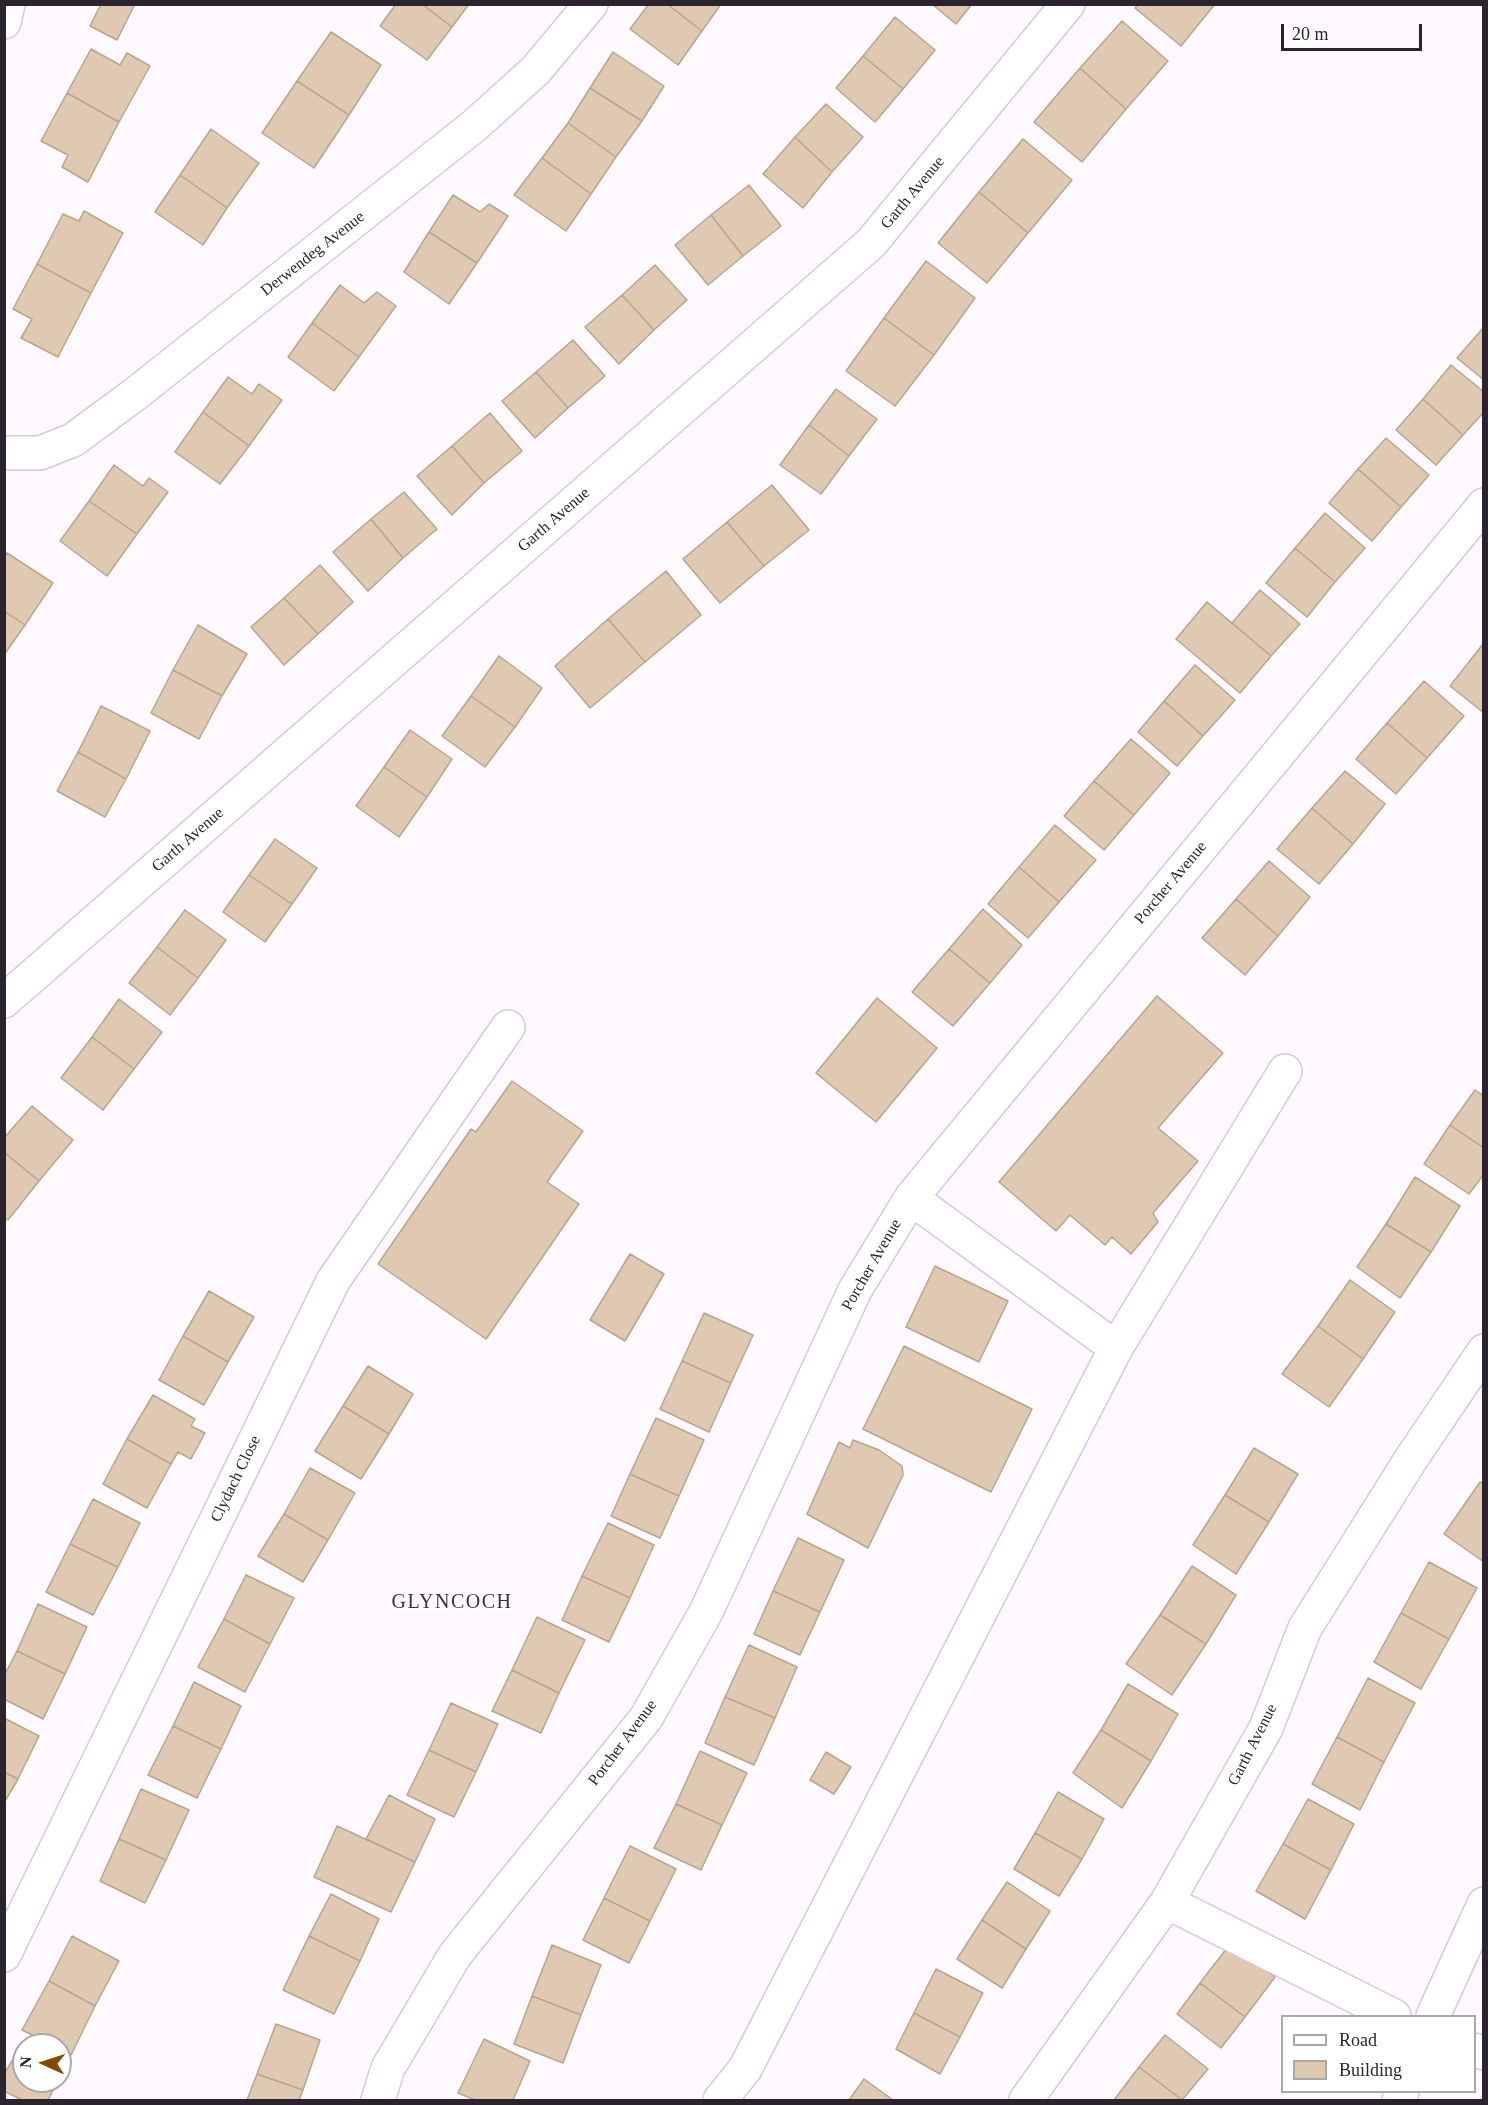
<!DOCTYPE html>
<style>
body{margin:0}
#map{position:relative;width:1488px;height:2105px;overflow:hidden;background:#fdf9fe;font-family:"Times New Roman",serif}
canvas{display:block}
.frame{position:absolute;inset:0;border:6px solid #2b242e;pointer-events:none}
.legend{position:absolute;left:1281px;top:2015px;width:195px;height:78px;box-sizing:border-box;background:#fff;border:2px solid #aaa7ab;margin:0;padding:8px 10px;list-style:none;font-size:18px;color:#2b242e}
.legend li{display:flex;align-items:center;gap:12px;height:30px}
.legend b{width:30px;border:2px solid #aaa7ab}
.north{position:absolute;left:12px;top:2033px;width:60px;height:60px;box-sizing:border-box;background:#fff;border:2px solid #aaa7ab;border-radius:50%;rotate:273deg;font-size:16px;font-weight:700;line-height:24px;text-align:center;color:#2b242e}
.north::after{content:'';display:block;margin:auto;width:21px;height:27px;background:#854a02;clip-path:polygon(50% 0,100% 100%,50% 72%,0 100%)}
.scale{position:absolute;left:1281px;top:24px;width:141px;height:27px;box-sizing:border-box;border:3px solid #2b242e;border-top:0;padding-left:8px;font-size:18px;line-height:21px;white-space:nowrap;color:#2b242e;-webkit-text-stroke:4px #fff;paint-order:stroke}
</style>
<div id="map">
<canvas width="1488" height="2105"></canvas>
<div class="frame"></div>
<ul class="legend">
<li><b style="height:8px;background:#fff"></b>Road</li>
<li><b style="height:16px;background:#e0c9b2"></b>Building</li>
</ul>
<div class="north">N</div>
<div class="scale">20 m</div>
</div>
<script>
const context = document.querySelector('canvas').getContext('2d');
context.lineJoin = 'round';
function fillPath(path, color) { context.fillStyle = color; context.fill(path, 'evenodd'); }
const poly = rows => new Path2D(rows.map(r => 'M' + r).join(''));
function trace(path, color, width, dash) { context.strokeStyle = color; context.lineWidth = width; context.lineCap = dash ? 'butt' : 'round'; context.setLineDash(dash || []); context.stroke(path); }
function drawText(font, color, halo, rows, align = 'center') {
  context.font = font + ' "Times New Roman",serif'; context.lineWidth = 5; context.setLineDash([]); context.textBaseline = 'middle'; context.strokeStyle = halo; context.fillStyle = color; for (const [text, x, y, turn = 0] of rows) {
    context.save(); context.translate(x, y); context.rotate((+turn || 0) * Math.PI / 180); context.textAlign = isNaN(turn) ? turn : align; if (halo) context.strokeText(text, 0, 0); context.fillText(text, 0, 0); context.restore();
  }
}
const building = poly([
 [101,4,135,4,117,40,90,26,101,4],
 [396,4,422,4,452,27,427,60,380,26,396,4],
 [422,4,469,4,452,27,422,4],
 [649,4,667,4,702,31,678,65,630,29,649,4],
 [667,4,721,4,702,31,667,4],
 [932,4,972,4,956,24,932,4],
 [1138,4,1215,4,1181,46,1135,8,1138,4],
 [895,17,935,50,903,89,863,56,895,17],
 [1122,21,1168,61,1126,109,1080,68,1122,21],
 [331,32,381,65,349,115,297,81,331,32],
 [91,49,120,65,127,53,150,66,119,122,67,93,91,49],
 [613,52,664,86,642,121,590,88,613,52],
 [863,56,903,89,875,122,836,88,863,56],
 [1080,68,1126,109,1082,162,1034,122,1080,68],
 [297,81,349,115,314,168,262,133,297,81],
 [590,88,642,121,616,157,568,123,590,88],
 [67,93,119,122,88,182,62,167,68,155,41,141,67,93],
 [826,104,863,137,832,172,795,137,826,104],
 [568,123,616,157,591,194,542,158,568,123],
 [211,129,259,163,227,208,180,175,211,129],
 [795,137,832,172,803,208,763,174,795,137],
 [1023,139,1072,180,1028,233,979,192,1023,139],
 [542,158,591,194,566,231,514,195,542,158],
 [180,175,227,208,203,245,155,212,180,175],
 [749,185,781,226,743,256,711,215,749,185],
 [979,192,1028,233,987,283,938,243,979,192],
 [453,195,480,212,489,204,508,216,477,263,429,232,453,195],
 [84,211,123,233,91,293,37,264,63,214,79,221,84,211],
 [711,215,743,256,708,285,675,245,711,215],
 [429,232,477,263,449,304,404,272,429,232],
 [926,261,975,298,934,355,884,318,926,261],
 [37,264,91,293,58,357,21,338,32,319,13,309,37,264],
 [655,265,687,300,654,330,622,295,655,265],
 [340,285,364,303,377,292,396,306,359,357,312,323,340,285],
 [622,295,654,330,619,364,585,327,622,295],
 [884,318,934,355,895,406,846,371,884,318],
 [312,323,359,357,334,391,288,357,312,323],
 [1484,327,1484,380,1457,358,1484,327],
 [573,340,605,376,568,408,536,372,573,340],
 [1451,365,1484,392,1484,412,1463,435,1423,399,1451,365],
 [536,372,568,408,535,438,502,401,536,372],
 [228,377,252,394,259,384,282,400,249,446,203,412,228,377],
 [836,389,877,419,849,456,809,425,836,389],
 [1423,399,1463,435,1436,465,1396,430,1423,399],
 [203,412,249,446,220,484,175,452,203,412],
 [490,413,522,451,484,483,452,446,490,413],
 [809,425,849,456,821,494,780,465,809,425],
 [1386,438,1429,475,1401,507,1358,469,1386,438],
 [452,446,484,483,452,515,417,476,452,446],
 [114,465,143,486,149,478,168,492,137,534,89,501,114,465],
 [1358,469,1401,507,1372,541,1329,503,1358,469],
 [772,485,809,530,764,566,727,522,772,485],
 [404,492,437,529,403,558,371,519,404,492],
 [89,501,137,534,107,576,60,541,89,501],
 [1325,513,1365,548,1335,582,1295,548,1325,513],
 [371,519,403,558,368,591,333,552,371,519],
 [727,522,764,566,720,603,683,559,727,522],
 [1295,548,1335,582,1307,617,1266,583,1295,548],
 [7,553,53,583,25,625,4,611,4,557,7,553],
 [320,565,353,602,318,634,284,598,320,565],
 [666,571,701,615,645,662,608,619,666,571],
 [1260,590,1300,624,1271,656,1232,623,1260,590],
 [284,598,318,634,284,665,251,627,284,598],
 [1207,602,1271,656,1240,693,1176,639,1207,602],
 [4,611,25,625,4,655,4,611],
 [608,619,645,662,590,708,555,666,608,619],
 [198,625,247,654,222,696,173,670,198,625],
 [1483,644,1484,644,1484,713,1450,686,1483,644],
 [499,656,542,688,515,727,471,696,499,656],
 [1195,665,1235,700,1203,736,1164,701,1195,665],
 [173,670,222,696,199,739,151,713,173,670],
 [1424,681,1464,716,1427,758,1387,723,1424,681],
 [471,696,515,727,485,767,442,736,471,696],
 [1164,701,1203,736,1177,766,1138,732,1164,701],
 [101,706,150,731,126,779,78,752,101,706],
 [1387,723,1427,758,1396,794,1356,759,1387,723],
 [410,730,452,759,427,797,384,767,410,730],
 [1131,739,1170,773,1134,815,1094,781,1131,739],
 [78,752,126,779,105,817,57,791,78,752],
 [384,767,427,797,399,837,356,806,384,767],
 [1345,771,1385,804,1353,844,1312,808,1345,771],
 [1094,781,1134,815,1104,850,1064,816,1094,781],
 [1312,808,1353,844,1319,884,1277,849,1312,808],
 [1055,825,1096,860,1059,902,1019,867,1055,825],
 [275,839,317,868,292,904,249,875,275,839],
 [1269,861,1310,897,1278,936,1236,899,1269,861],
 [1019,867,1059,902,1028,938,988,904,1019,867],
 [249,875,292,904,265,942,223,912,249,875],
 [1236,899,1278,936,1245,975,1202,938,1236,899],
 [983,909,1022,945,990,983,949,949,983,909],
 [185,910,226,940,198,978,157,947,185,910],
 [157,947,198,978,170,1015,129,983,157,947],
 [949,949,990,983,953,1026,912,992,949,949],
 [1157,996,1223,1053,1158,1128,1198,1161,1153,1213,1158,1222,1131,1254,1112,1237,1105,1245,1070,1215,1056,1231,999,1182,1157,996],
 [877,998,937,1048,876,1122,816,1073,877,998],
 [119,999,162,1032,134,1069,92,1037,119,999],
 [92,1037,134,1069,103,1110,61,1078,92,1037],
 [512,1081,583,1131,547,1182,579,1204,486,1339,378,1264,471,1129,476,1132,512,1081],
 [1475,1090,1484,1096,1484,1148,1450,1125,1475,1090],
 [32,1106,73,1140,39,1181,4,1152,4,1138,32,1106],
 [1450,1125,1484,1148,1484,1174,1469,1194,1424,1164,1450,1125],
 [4,1152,39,1181,8,1220,4,1217,4,1152],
 [1415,1177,1460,1206,1431,1252,1386,1224,1415,1177],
 [1386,1224,1431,1252,1400,1298,1357,1267,1386,1224],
 [630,1254,664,1274,625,1341,590,1320,630,1254],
 [935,1266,1008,1301,979,1362,906,1327,935,1266],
 [1350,1280,1395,1312,1363,1359,1318,1326,1350,1280],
 [209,1291,254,1317,228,1362,183,1336,209,1291],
 [704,1313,753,1335,731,1383,682,1361,704,1313],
 [1318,1326,1363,1359,1329,1407,1282,1374,1318,1326],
 [183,1336,228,1362,204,1405,159,1380,183,1336],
 [904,1346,1032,1409,991,1492,863,1429,904,1346],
 [682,1361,731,1383,709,1432,660,1409,682,1361],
 [368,1366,413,1394,389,1434,343,1406,368,1366],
 [153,1395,195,1419,191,1426,205,1433,191,1459,178,1452,171,1464,127,1439,153,1395],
 [343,1406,389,1434,361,1479,315,1451,343,1406],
 [656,1418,704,1440,679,1496,630,1474,656,1418],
 [127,1439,171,1464,147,1508,103,1484,127,1439],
 [853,1440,879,1450,902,1466,903,1475,868,1548,807,1514,839,1442,850,1448,853,1440],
 [1254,1448,1298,1474,1269,1522,1225,1495,1254,1448],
 [310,1468,355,1493,328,1540,284,1514,310,1468],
 [630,1474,679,1496,660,1538,611,1516,630,1474],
 [1480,1482,1484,1484,1484,1562,1444,1534,1480,1482],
 [1225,1495,1269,1522,1236,1574,1193,1545,1225,1495],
 [93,1499,140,1523,118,1567,70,1544,93,1499],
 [284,1514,328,1540,303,1582,258,1556,284,1514],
 [608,1523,654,1545,630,1598,582,1576,608,1523],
 [798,1538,844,1560,820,1612,773,1591,798,1538],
 [70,1544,118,1567,93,1615,46,1592,70,1544],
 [1429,1562,1477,1588,1449,1639,1401,1613,1429,1562],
 [1192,1566,1236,1595,1206,1644,1160,1615,1192,1566],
 [246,1575,294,1598,270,1644,224,1619,246,1575],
 [582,1576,630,1598,609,1642,562,1620,582,1576],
 [773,1591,820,1612,800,1655,754,1634,773,1591],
 [38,1604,87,1627,65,1674,17,1651,38,1604],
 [1401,1613,1449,1639,1421,1689,1374,1662,1401,1613],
 [1160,1615,1206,1644,1172,1695,1126,1664,1160,1615],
 [537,1617,585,1640,559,1693,512,1670,537,1617],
 [224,1619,270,1644,245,1692,198,1667,224,1619],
 [749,1645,797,1667,775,1718,725,1697,749,1645],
 [17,1651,65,1674,43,1719,4,1699,4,1676,17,1651],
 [512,1670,559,1693,541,1733,492,1711,512,1670],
 [1368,1678,1415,1703,1384,1762,1337,1737,1368,1678],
 [194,1682,241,1706,221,1749,173,1726,194,1682],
 [1128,1684,1178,1714,1151,1761,1101,1730,1128,1684],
 [725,1697,775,1718,754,1765,705,1743,725,1697],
 [451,1703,498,1724,476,1772,429,1750,451,1703],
 [4,1718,39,1736,18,1779,4,1772,4,1718],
 [173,1726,221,1749,197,1798,148,1775,173,1726],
 [1101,1730,1151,1761,1122,1808,1073,1773,1101,1730],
 [1337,1737,1384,1762,1360,1810,1312,1784,1337,1737],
 [429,1750,476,1772,454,1817,407,1795,429,1750],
 [700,1751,747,1773,722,1825,676,1804,700,1751],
 [826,1752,851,1767,834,1794,810,1780,826,1752],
 [4,1772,18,1779,4,1803,4,1772],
 [141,1789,189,1810,166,1860,119,1839,141,1789],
 [1058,1792,1104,1819,1082,1859,1035,1833,1058,1792],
 [389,1795,435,1819,415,1862,366,1839,389,1795],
 [1308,1799,1354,1824,1331,1870,1283,1844,1308,1799],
 [676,1804,722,1825,701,1870,654,1848,676,1804],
 [337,1826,415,1862,391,1912,314,1877,337,1826],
 [1035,1833,1082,1859,1059,1896,1014,1869,1035,1833],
 [119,1839,166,1860,145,1903,100,1881,119,1839],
 [1283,1844,1331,1870,1305,1919,1256,1891,1283,1844],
 [630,1846,676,1869,650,1921,604,1898,630,1846],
 [1007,1882,1050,1911,1026,1949,982,1920,1007,1882],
 [331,1894,379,1919,360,1961,309,1936,331,1894],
 [604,1898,650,1921,629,1963,583,1940,604,1898],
 [982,1920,1026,1949,1002,1988,957,1959,982,1920],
 [72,1936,119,1961,95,2006,49,1981,72,1936],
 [309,1936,360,1961,334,2014,283,1990,309,1936],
 [1230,1944,1275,1977,1245,2017,1200,1983,1230,1944],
 [552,1945,601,1965,581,2015,532,1996,552,1945],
 [936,1969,983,1993,960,2037,914,2013,936,1969],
 [49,1981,95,2006,71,2055,60,2049,60,2045,52,2045,22,2030,49,1981],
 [1200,1983,1245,2017,1221,2048,1177,2014,1200,1983],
 [532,1996,581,2015,563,2063,514,2044,532,1996],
 [914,2013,960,2037,940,2074,896,2049,914,2013],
 [276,2024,320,2040,303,2090,257,2074,276,2024],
 [1165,2035,1208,2069,1182,2100,1139,2067,1165,2035],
 [484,2039,530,2061,513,2100,475,2100,458,2093,484,2039],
 [21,2046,24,2047,24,2081,58,2081,48,2100,22,2100,4,2091,4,2074,21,2046],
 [1139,2067,1182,2100,1114,2100,1139,2067],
 [257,2074,303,2090,299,2100,247,2100,257,2074],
 [864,2079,893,2100,849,2100,864,2079]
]);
const minor = poly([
 [4,22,8,4],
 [4,453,40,453,73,440,134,395,474,126,536,70,591,4],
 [4,1001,871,243,1068,4],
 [911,1198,1116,1348],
 [1167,1902,1394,2016],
 [4,1955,333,1281,508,1027],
 [1433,2016,1484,1904],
 [1474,2050,1484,2053],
 [378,2100,388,2068,455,1955,646,1718,706,1612,855,1290,911,1198,1484,505],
 [720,2100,745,2069,1116,1348,1285,1071],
 [1026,2100,1167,1902,1266,1728,1305,1628,1411,1459,1484,1351],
 [1399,2100,1402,2092]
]);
const streetNames = [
 ["Garth Avenue",913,193,-50],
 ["Derwendeg Avenue",313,254,-38],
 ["Garth Avenue",554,520,-41],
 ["Garth Avenue",188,840,-41],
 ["Porcher Avenue",1171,883,-50],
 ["Porcher Avenue",872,1265,-60],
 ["Clydach Close",236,1479,-64],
 ["Porcher Avenue",623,1743,-53],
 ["Garth Avenue",1253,1745,-63]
];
const quarterNames = [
 ["GLYNCOCH",452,1603]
];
fillPath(building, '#e0c9b2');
trace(building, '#b9a48e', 1.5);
trace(minor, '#d9c6e0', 36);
trace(minor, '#fff', 33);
drawText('16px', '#2b242e', '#fff', streetNames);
context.letterSpacing = '1.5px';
drawText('20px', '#3c2d41', '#fff', quarterNames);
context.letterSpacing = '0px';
</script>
